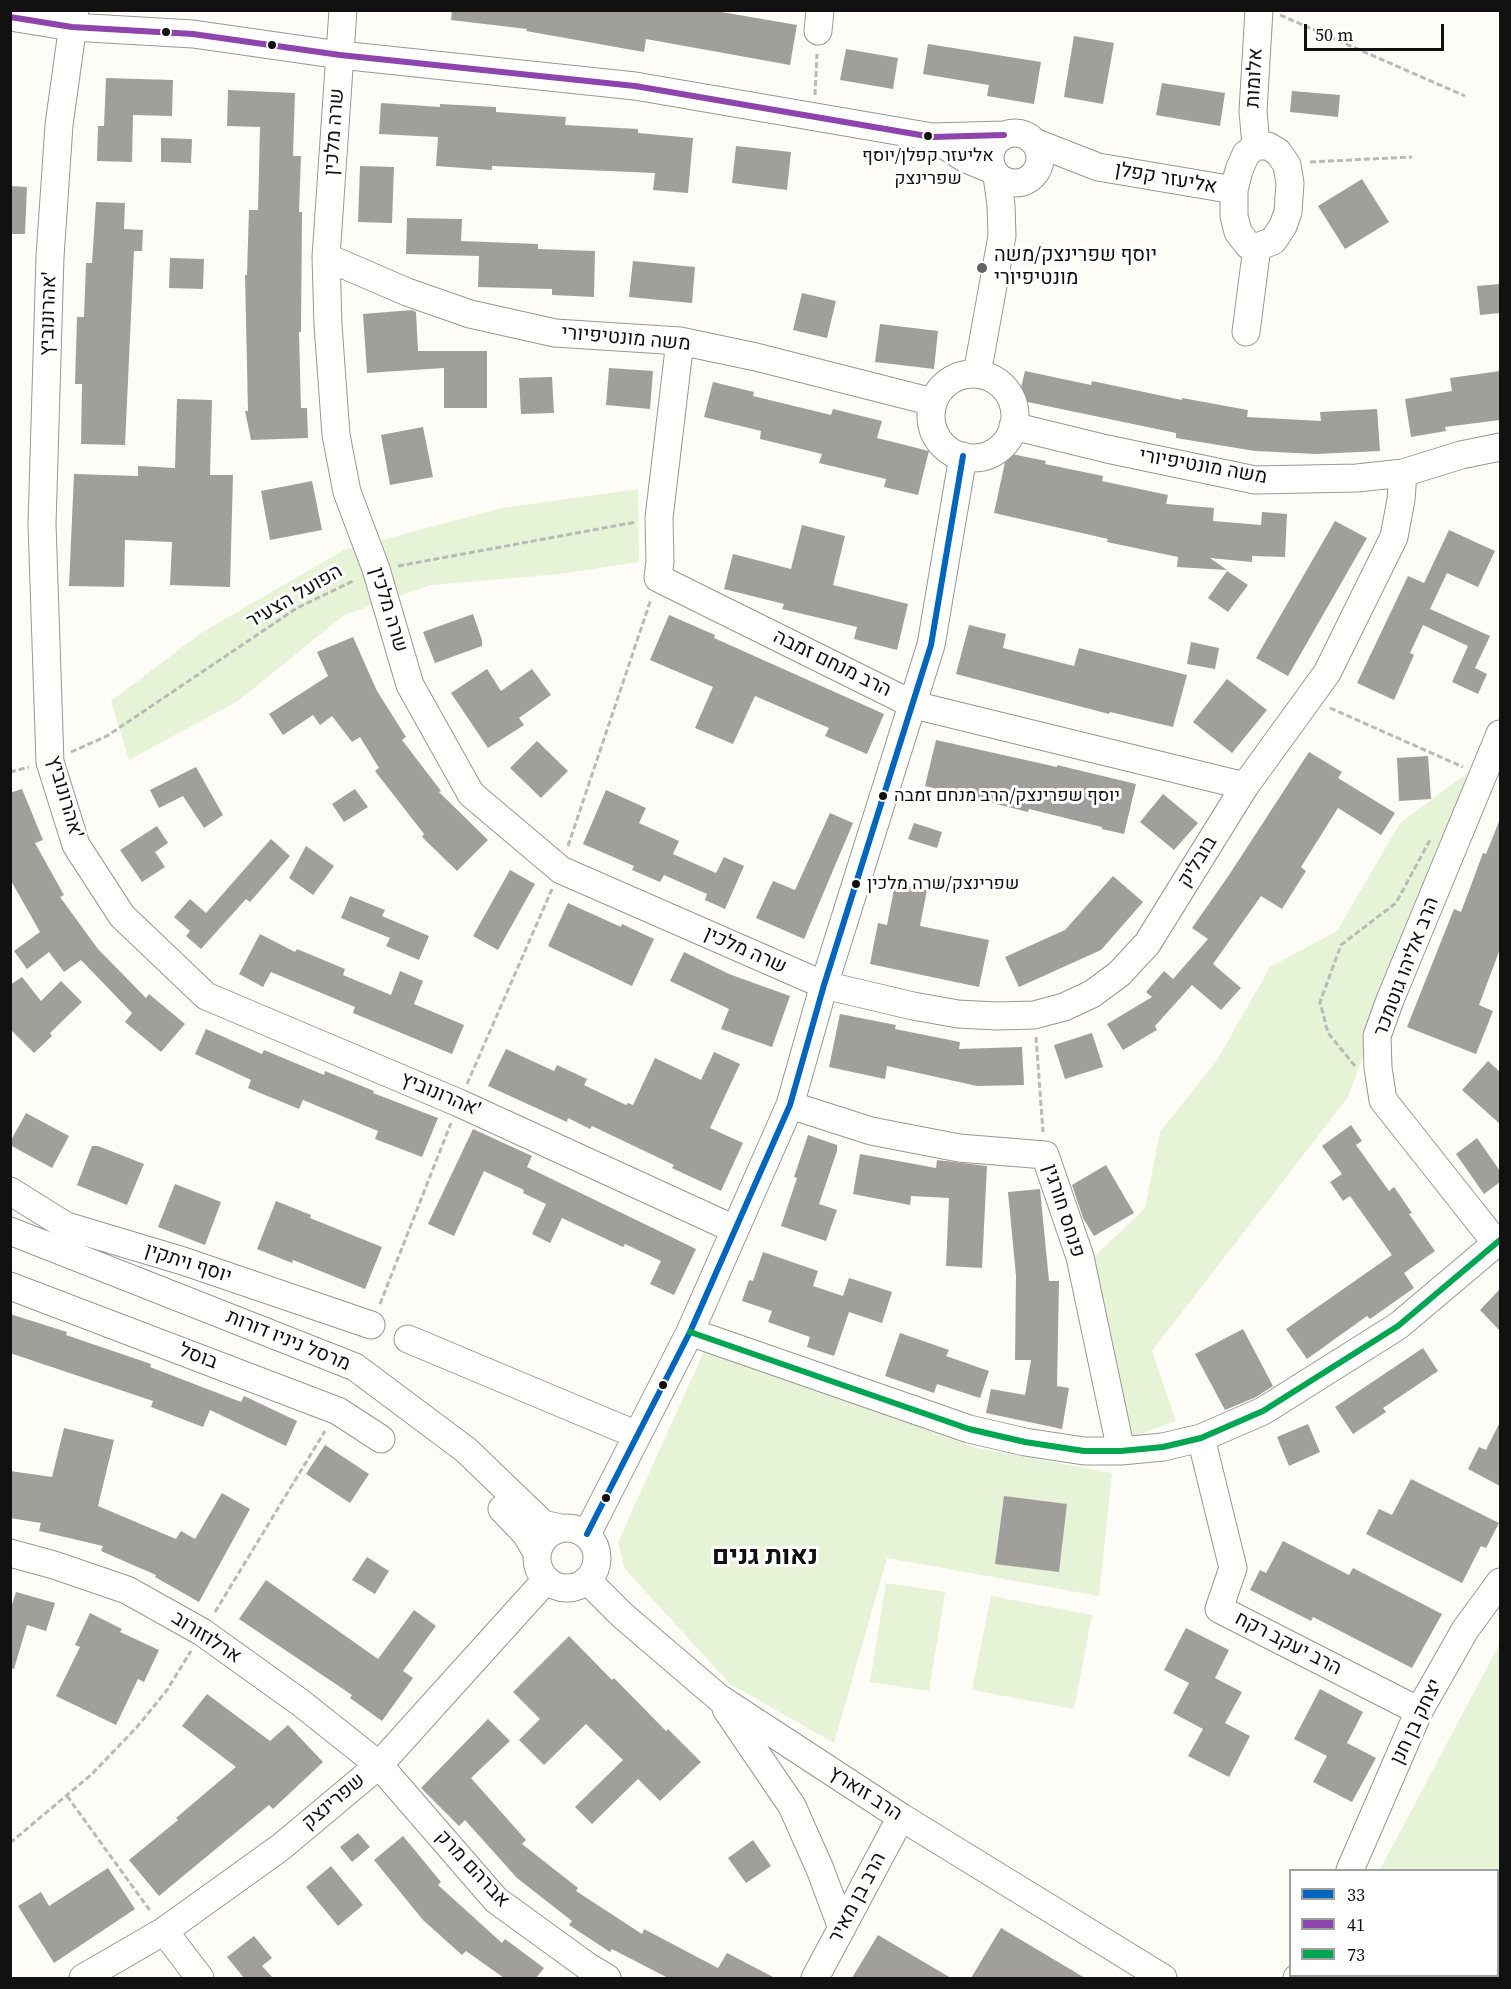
<!DOCTYPE html>
<meta charset="utf-8">
<style>
body{margin:0}
#map{position:relative;width:1511px;height:1989px;overflow:hidden;background:#fdfcf7;font-family:"Source Serif 4",serif}
canvas{display:block}
.frame{position:absolute;inset:0;border:12px solid #111;pointer-events:none}
.legend{position:absolute;left:1289px;top:1869px;width:210px;height:108px;box-sizing:border-box;background:#fff;border:2px solid #a0a0a0;margin:0;padding:8px 10px;list-style:none;font-size:18px;color:#111}
.legend li{display:flex;align-items:center;gap:12px;height:30px}
.legend b{width:30px;border:2px solid #a0a0a0}
.scale{position:absolute;left:1304px;top:24px;width:140px;height:27px;box-sizing:border-box;border:3px solid #111;border-top:0;padding-left:8px;font-size:18px;line-height:21px;white-space:nowrap;color:#111;-webkit-text-stroke:4px #fff;paint-order:stroke}
</style>
<div id="map">
<canvas width="1511" height="1989"></canvas>
<div class="frame"></div>
<ul class="legend">
<li><b style="height:8px;background:#0065bd"></b>33</li>
<li><b style="height:8px;background:#8e44ad"></b>41</li>
<li><b style="height:8px;background:#00a651"></b>73</li>
</ul>
<div class="scale">50 m</div>
</div>
<script>
const context = document.querySelector('canvas').getContext('2d');
context.lineJoin = 'round';
function fillPath(path, color) { context.fillStyle = color; context.fill(path, 'evenodd'); }
const poly = rows => new Path2D(rows.map(r => 'M' + r).join(''));
function trace(path, color, width, dash) { context.strokeStyle = color; context.lineWidth = width; context.lineCap = dash ? 'butt' : 'round'; context.setLineDash(dash || []); context.stroke(path); }
function drawText(font, color, halo, rows, align = 'center') {
  context.font = font + ' "Source Serif 4",Heebo,serif'; context.lineWidth = 6; context.setLineDash([]); context.textBaseline = 'middle'; context.strokeStyle = halo; context.fillStyle = color; for (const [text, x, y, turn = 0] of rows) {
    context.save(); context.translate(x, y); context.rotate((+turn || 0) * Math.PI / 180); context.textAlign = isNaN(turn) ? turn : align; if (halo) context.strokeText(text, 0, 0); context.fillText(text, 0, 0); context.restore();
  }
}
const green = poly([
 [638,489,639,562,560,574,431,585,344,615,238,701,129,760,111,701,201,633,344,550,502,508],
 [1469,772,1348,1097,1152,1351,1176,1421,1126,1439,1102,1292,1093,1258,1145,1208,1160,1132,1217,1060,1270,967,1337,931,1400,823],
 [706,1347,973,1447,1112,1473,1099,1596,887,1558,834,1743,730,1684,625,1569,618,1542],
 [886,1583,945,1592,929,1691,870,1682],
 [991,1596,1092,1615,1074,1709,972,1690],
 [1500,1643,1500,1978,1334,1978,1335,1976,1498,1976,1498,1870,1380,1870]
]);
const building = poly([
 [452,10,710,10,797,25,790,65,646,39,644,52,526,31,527,29,451,20],
 [1074,36,1114,43,1103,104,1064,97],
 [928,44,1041,62,1034,104,987,96,989,85,923,74],
 [846,49,898,58,893,89,840,80],
 [106,78,173,80,172,116,133,115,132,162,97,161,98,126,104,126],
 [1162,83,1225,93,1220,126,1156,115],
 [228,90,295,93,293,156,301,156,299,212,302,212,301,332,299,332,301,408,307,408,308,438,251,440,245,411,248,411,245,275,247,275,249,210,258,210,260,127,227,126],
 [1292,91,1340,95,1338,117,1290,112],
 [381,103,440,107,440,104,496,107,496,112,566,117,565,125,638,129,638,133,693,138,688,193,653,190,655,173,492,166,492,170,436,166,438,137,379,134],
 [161,138,192,139,191,163,161,162],
 [736,146,791,152,787,190,732,183],
 [360,166,394,167,392,223,358,222],
 [1362,179,1389,222,1345,249,1318,206],
 [10,186,27,187,25,234,10,234],
 [96,202,125,203,124,229,143,230,142,251,134,251,125,445,81,444,82,384,75,384,77,317,84,317,86,263,92,263],
 [407,218,462,219,461,241,538,244,538,249,595,251,594,297,552,295,552,289,478,287,479,256,406,254],
 [170,258,204,259,203,289,169,288],
 [633,261,695,267,692,303,629,297],
 [1500,284,1500,313,1480,315,1477,286],
 [802,293,836,301,827,338,793,330],
 [412,310,416,312,418,351,487,351,487,408,444,408,444,368,367,373,363,314],
 [880,324,938,331,934,369,875,362],
 [609,368,653,371,650,409,606,405],
 [1025,371,1091,385,1092,381,1182,400,1182,398,1248,410,1247,417,1321,421,1320,412,1377,409,1380,451,1316,454,1255,451,1176,438,1176,433,1018,400],
 [1500,371,1500,420,1445,427,1446,431,1411,437,1405,399,1452,391,1450,378],
 [552,377,554,413,521,414,519,378],
 [713,382,754,392,753,396,831,415,833,409,882,421,877,438,929,451,918,495,884,487,886,479,819,463,822,454,760,439,761,431,704,417],
 [177,399,212,400,210,475,233,475,230,587,170,585,172,542,125,540,124,587,69,586,74,474,138,476,138,466,175,468],
 [423,427,433,477,390,485,381,435],
 [1007,453,1046,461,1045,464,1103,476,1102,481,1168,495,1166,504,1214,508,1213,521,1261,525,1262,512,1287,514,1285,557,1252,556,1252,562,1210,558,1227,570,1177,567,1178,557,1107,542,1108,539,994,513],
 [312,481,322,530,270,540,261,491],
 [1335,521,1367,538,1288,676,1256,658],
 [802,525,845,536,833,585,908,604,897,650,854,639,857,627,782,609,784,604,724,589,733,554,791,569],
 [1449,530,1495,551,1478,587,1447,573,1430,609,1490,636,1475,668,1487,674,1478,694,1452,682,1468,646,1423,625,1410,653,1414,655,1394,700,1357,683,1408,576,1424,583],
 [1227,571,1248,585,1228,612,1208,598],
 [473,614,482,640,482,646,435,663,423,632],
 [669,615,715,635,714,638,884,714,867,754,825,736,829,728,755,696,733,744,695,728,713,687,650,660],
 [969,625,1006,634,1003,648,1074,666,1079,648,1187,675,1173,727,1110,712,1109,714,956,674],
 [353,637,377,691,406,737,402,740,441,791,439,792,488,840,457,871,422,837,424,834,375,771,379,768,360,737,352,742,332,716,320,725,313,715,283,735,269,714,328,676,317,652],
 [1191,642,1219,648,1215,669,1187,664],
 [487,669,501,691,532,669,551,695,519,718,524,725,488,748,451,693],
 [1227,679,1267,710,1232,753,1193,722],
 [936,740,1057,767,1057,765,1136,784,1124,834,1102,829,1102,827,1029,809,1028,812,925,786],
 [537,741,568,771,541,798,510,768],
 [1309,752,1342,772,1338,778,1395,813,1381,835,1338,808,1301,867,1306,871,1282,909,1261,896,1213,964,1241,988,1221,1010,1192,985,1155,1026,1157,1030,1123,1050,1107,1024,1152,997,1146,992,1164,971,1173,979,1208,939,1192,928,1229,875],
 [1428,756,1431,799,1399,801,1397,758],
 [196,767,223,815,204,828,183,796,159,808,150,790],
 [22,789,43,840,35,843,64,895,60,897,98,949,146,998,149,994,185,1024,161,1052,125,1022,132,1013,81,960,64,972,49,952,27,969,14,951,40,932,10,879,10,793],
 [355,789,368,807,344,822,332,804],
 [606,790,646,808,639,823,679,841,673,854,716,873,724,857,744,866,725,909,705,900,707,894,664,875,660,882,632,870,634,866,583,844],
 [1163,794,1198,823,1174,850,1140,822],
 [830,813,853,823,804,939,756,918,773,881,795,890],
 [1500,819,1500,949,1479,1005,1493,1011,1476,1054,1407,1027,1454,909,1461,912,1483,853,1486,854],
 [914,823,942,832,937,848,908,839],
 [157,826,168,843,155,852,165,867,142,882,120,850],
 [271,839,290,856,250,902,246,899,201,949,186,936,190,931,174,917,190,899,206,913],
 [306,846,334,866,313,895,289,878],
 [510,870,535,884,498,950,473,936],
 [1113,876,1143,902,1101,950,1019,987,1005,957,1065,930],
 [895,884,927,890,920,926,989,940,979,987,870,964,878,923,887,925],
 [350,896,385,910,382,916,429,936,419,960,386,946,390,938,341,918],
 [568,903,621,927,622,924,654,939,632,986,548,946],
 [260,934,295,952,297,949,345,969,343,975,391,995,400,971,423,981,414,1004,464,1025,452,1054,353,1013,355,1007,271,972,263,987,239,974],
 [684,952,729,974,790,996,772,1047,721,1029,729,1009,670,981],
 [22,977,41,1001,61,981,82,1002,50,1033,52,1036,34,1053,10,1029,10,985],
 [840,1014,896,1025,895,1029,960,1042,959,1049,1022,1047,1024,1085,977,1086,887,1066,885,1079,829,1067],
 [206,1029,262,1054,264,1050,324,1075,325,1071,374,1091,373,1093,438,1118,422,1157,375,1139,378,1131,303,1100,299,1109,248,1088,251,1080,195,1054],
 [1092,1033,1103,1067,1065,1079,1054,1045],
 [506,1049,554,1071,557,1065,587,1079,584,1085,626,1105,628,1103,633,1105,655,1058,701,1080,714,1052,740,1064,710,1128,743,1143,721,1191,672,1168,674,1165,592,1126,590,1129,568,1118,567,1122,488,1086],
 [1488,1061,1500,1072,1500,1124,1462,1090],
 [26,1113,69,1136,52,1168,10,1145,10,1142],
 [1351,1125,1362,1141,1356,1145,1389,1191,1394,1187,1412,1213,1409,1214,1435,1251,1404,1273,1414,1288,1370,1319,1367,1316,1307,1359,1286,1329,1392,1255,1350,1196,1343,1201,1330,1182,1342,1174,1322,1146],
 [473,1129,532,1156,527,1167,696,1249,674,1295,650,1284,661,1261,625,1244,623,1247,562,1218,550,1243,532,1234,546,1204,523,1193,524,1190,484,1171,454,1236,428,1224],
 [808,1135,837,1145,837,1151,819,1204,837,1210,826,1241,781,1226,797,1178,794,1177],
 [1477,1138,1500,1171,1500,1182,1484,1194,1456,1154],
 [92,1146,98,1146,144,1164,127,1205,77,1185],
 [860,1154,936,1168,937,1160,987,1166,982,1268,946,1266,949,1198,911,1196,910,1205,853,1194],
 [1106,1165,1134,1213,1094,1236,1083,1218,1072,1185],
 [175,1184,221,1202,205,1245,158,1227],
 [1040,1189,1049,1281,1059,1281,1057,1386,1069,1388,1062,1429,986,1413,991,1389,1025,1395,1031,1360,1015,1360,1016,1276,1008,1192],
 [276,1201,311,1215,310,1218,382,1247,365,1289,293,1260,292,1263,257,1249],
 [763,1252,818,1271,813,1286,843,1296,849,1278,892,1292,882,1323,849,1312,834,1356,807,1347,810,1337,768,1322,772,1311,742,1301,749,1280,753,1281],
 [1500,1289,1500,1331,1480,1310],
 [10,1314,67,1332,66,1335,151,1364,150,1367,241,1402,244,1396,297,1421,286,1446,210,1410,203,1427,151,1407,153,1401,10,1353],
 [1243,1329,1273,1386,1256,1397,1225,1410,1195,1354],
 [900,1333,949,1350,946,1356,989,1371,980,1398,937,1384,934,1393,885,1376],
 [1423,1348,1438,1371,1383,1408,1386,1412,1353,1434,1335,1407],
 [1500,1422,1500,1486,1468,1469,1479,1447,1486,1450],
 [1308,1424,1320,1452,1289,1466,1277,1437],
 [64,1428,114,1440,98,1506,176,1539,181,1531,195,1539,222,1493,250,1509,199,1602,155,1577,156,1575,101,1551,103,1546,39,1531,41,1523,10,1518,10,1471,52,1477],
 [325,1445,369,1474,350,1503,306,1474],
 [1411,1479,1499,1523,1486,1548,1481,1546,1462,1583,1366,1534,1379,1509,1392,1515],
 [1004,1496,1067,1504,1059,1572,995,1564],
 [1283,1541,1349,1575,1353,1568,1442,1614,1412,1668,1313,1617,1311,1621,1250,1590,1260,1570,1266,1573],
 [367,1557,389,1571,375,1594,352,1580],
 [266,1580,378,1659,414,1610,436,1626,403,1671,413,1678,382,1721,350,1698,352,1695,239,1619],
 [16,1592,55,1603,46,1631,27,1625,14,1669,10,1668,10,1611],
 [90,1613,122,1629,120,1632,159,1650,144,1682,138,1679,116,1725,56,1696,80,1647,75,1645],
 [1186,1628,1229,1650,1215,1678,1242,1692,1225,1723,1250,1736,1229,1777,1188,1756,1203,1729,1173,1713,1189,1683,1164,1670],
 [569,1636,612,1680,614,1678,666,1731,668,1729,701,1762,660,1801,638,1779,592,1824,575,1807,623,1760,586,1724,544,1765,519,1740,540,1719,513,1692],
 [1320,1689,1363,1712,1347,1743,1376,1758,1352,1802,1313,1782,1327,1756,1294,1739],
 [207,1694,270,1741,288,1725,323,1762,273,1809,269,1805,159,1896,129,1860,178,1820,176,1818,236,1767,182,1726],
 [488,1719,510,1741,471,1778,526,1840,522,1844,578,1888,576,1891,642,1934,644,1929,718,1968,727,1953,775,1978,668,1978,612,1949,610,1952,569,1925,572,1921,517,1878,465,1820,459,1826,421,1788],
 [358,1833,370,1847,352,1862,340,1847],
 [403,1836,441,1882,438,1885,502,1943,505,1939,544,1968,536,1978,504,1978,466,1951,462,1955,423,1920,374,1860],
 [753,1840,771,1866,746,1883,728,1858],
 [331,1866,363,1905,338,1926,306,1887],
 [108,1868,135,1909,54,1963,18,1906,41,1892,49,1906],
 [1001,1928,1085,1978,971,1978],
 [878,1935,951,1978,852,1978],
 [254,1936,272,1958,262,1966,273,1978,244,1978,227,1957]
]);
const path = poly([
 [1280,15,1465,96],
 [815,95,817,54],
 [1310,162,1412,157],
 [398,566,636,522],
 [1330,708,1463,767],
 [71,752,107,736,297,608,355,580],
 [10,772,29,767],
 [568,846,651,599],
 [1036,1037,1043,1132],
 [1355,1066,1328,1033,1320,1002,1341,945,1396,903,1431,838],
 [467,1084,552,889],
 [380,1304,451,1123],
 [215,1612,325,1431],
 [67,1796,151,1912],
 [10,1843,92,1774,137,1727,167,1690,191,1651],
 [1335,1976,1339,1978]
]);
const minor = poly([
 [75,10,59,125,50,257,42,524,50,762,76,845,122,916,206,996,459,1103,734,1229],
 [343,10,326,257,328,325,336,435,347,492,376,569,410,685,471,794,561,870,824,985,913,1006,958,1014,997,1016,1034,1015,1064,1007,1092,994,1119,974,1147,944,1245,786,1327,673,1394,537,1401,500,1403,473],
 [10,17,72,27,193,34,340,55,635,86,932,137,1004,135],
 [818,31,820,10],
 '990 158a25 25 0 1 1 50 0a25 25 0 1 1-50 0Z',
 [932,137,966,159,993,170],
 [1034,142,1098,167,1234,190],
 [1256,146,1268,146,1278,152,1287,165,1290,183,1288,212,1283,226,1273,241,1257,247,1248,245,1238,232,1234,216,1234,190,1239,170,1246,154,1256,146],
 [1256,146,1253,111,1259,10],
 [326,257,407,292,470,314,555,333,680,341,756,357,933,402],
 [1246,332,1257,247],
 [680,341,659,518,660,561,658,578,914,705,1245,786],
 [977,374,1002,236,1001,205,997,176],
 '931 416a42 42 0 1 1 84 0a42 42 0 1 1-84 0Z',
 [1013,426,1107,449,1255,480,1357,478,1403,473,1461,455,1500,447],
 [790,1105,871,1131,959,1148,1045,1155,1080,1257,1121,1451],
 [10,1191,66,1226,183,1261,371,1325],
 [10,1231,355,1367,466,1450,543,1524,560,1528],
 [1497,1244,1383,1100,1378,1068,1377,1036,1390,1000,1500,734],
 [10,1286,338,1411,381,1439],
 [690,1332,969,1429,1025,1442,1084,1451,1121,1451,1163,1447,1201,1438,1263,1411,1398,1326,1500,1240],
 [408,1339,637,1435],
 [1201,1438,1233,1568,1219,1609,1419,1711],
 [502,1509,526,1534,537,1553],
 '537 1558a30 30 0 1 1 60 0a30 30 0 1 1-60 0Z',
 [587,1534,690,1332,790,1105,824,985,931,645,963,456],
 [10,1553,54,1565,127,1590,202,1632,301,1703,379,1765,496,1900,587,1966,607,1978],
 [588,1581,622,1615,719,1698,901,1817,1163,1978],
 [726,1709,792,1806,820,1869,842,1928],
 [1350,1870,1419,1711,1465,1630,1500,1582],
 [164,1931,200,1978],
 [83,1978,164,1931,281,1847,379,1765,546,1580],
 [815,1978,901,1817],
 [1297,1978,1299,1976]
]);
const bus1 = poly([
 [587,1534,690,1332,790,1105,824,985,931,645,963,456]
]);
const bus2 = poly([
 [10,17,72,27,193,34,340,55,635,86,932,137,1004,135]
]);
const bus3 = poly([
 [690,1332,969,1429,1025,1442,1084,1451,1121,1451,1163,1447,1201,1438,1263,1411,1398,1326,1500,1240]
]);
const markers = [
 [166,32,5,"#111"],
 [272,45,5,"#111"],
 [928,136,5,"#111"],
 [982,268,6,"#646362"],
 [883,796,5,"#111"],
 [856,884,5,"#111"],
 [663,1385,5,"#111"],
 [606,1498,5,"#111"]
];
const busNames = [
 ["אליעזר קפלן/יוסף",928,156,"center"],
 ["שפרינצק",928,179,"center"],
 ["יוסף שפרינצק/הרב מנחם זמבה",894,796],
 ["שפרינצק/שרה מלכין",867,884]
];
const streetNames = [
 ["אלומות",1255,78,-87],
 ["שרה מלכין",335,132,-86],
 ["אליעזר קפלן",1166,179,10],
 ["אהרונוביץ'",49,314,-88],
 ["משה מונטיפיורי",626,339,5],
 ["משה מונטיפיורי",1203,467,10],
 ["הפועל הצעיר",295,597,-30],
 ["שרה מלכין",388,610,73],
 ["הרב מנחם זמבה",832,664,26],
 ["אהרונוביץ'",64,797,74],
 ["בובליק",1198,862,-58],
 ["שרה מלכין",745,951,24],
 ["הרב אליהו גוטמכר",1407,967,-69],
 ["אהרונוביץ'",440,1095,23],
 ["פנחס חורגין",1063,1211,72],
 ["יוסף ויתקין",188,1264,18],
 ["מרסל ניניו דורות",288,1341,22],
 ["בוסל",198,1357,21],
 ["ארלוזורוב",206,1638,33],
 ["הרב יעקב רקח",1288,1644,27],
 ["יצחק בן חנן",1417,1722,-64],
 ["הרב זוארץ",865,1794,33],
 ["שפרינצק",334,1802,-40],
 ["אברהם מרק",472,1869,47],
 ["הרב בן מאיר",858,1898,-62]
];
const poiNames = [
 ["יוסף שפרינצק/משה",994,256],
 ["מונטיפיורי",994,279]
];
const districtNames = [
 ["נאות גנים",765,1557]
];
fillPath(green, '#e7f3d7');
fillPath(building, '#a19f9c');
trace(minor, '#979795', 29);
trace(path, '#b9b9b8', 3, [6, 3]);
trace(minor, '#fffffe', 27);
trace(bus1, '#0065bd', 6);
trace(bus2, '#8e44ad', 6);
trace(bus3, '#00a651', 6);
for (const [x, y, r, color] of markers) { const dot = new Path2D(); dot.arc(x, y, r, 0, 2 * Math.PI); context.fillStyle = color; context.fill(dot); trace(dot, '#fff', 2); }
drawText('18px', '#111', '#fff', busNames, 'left');
drawText('20px', '#111', '#fff', streetNames);
drawText('20px', '#111', '#fff', poiNames, 'left');
drawText('bold 26px', '#111', '#fff', districtNames);
</script>
